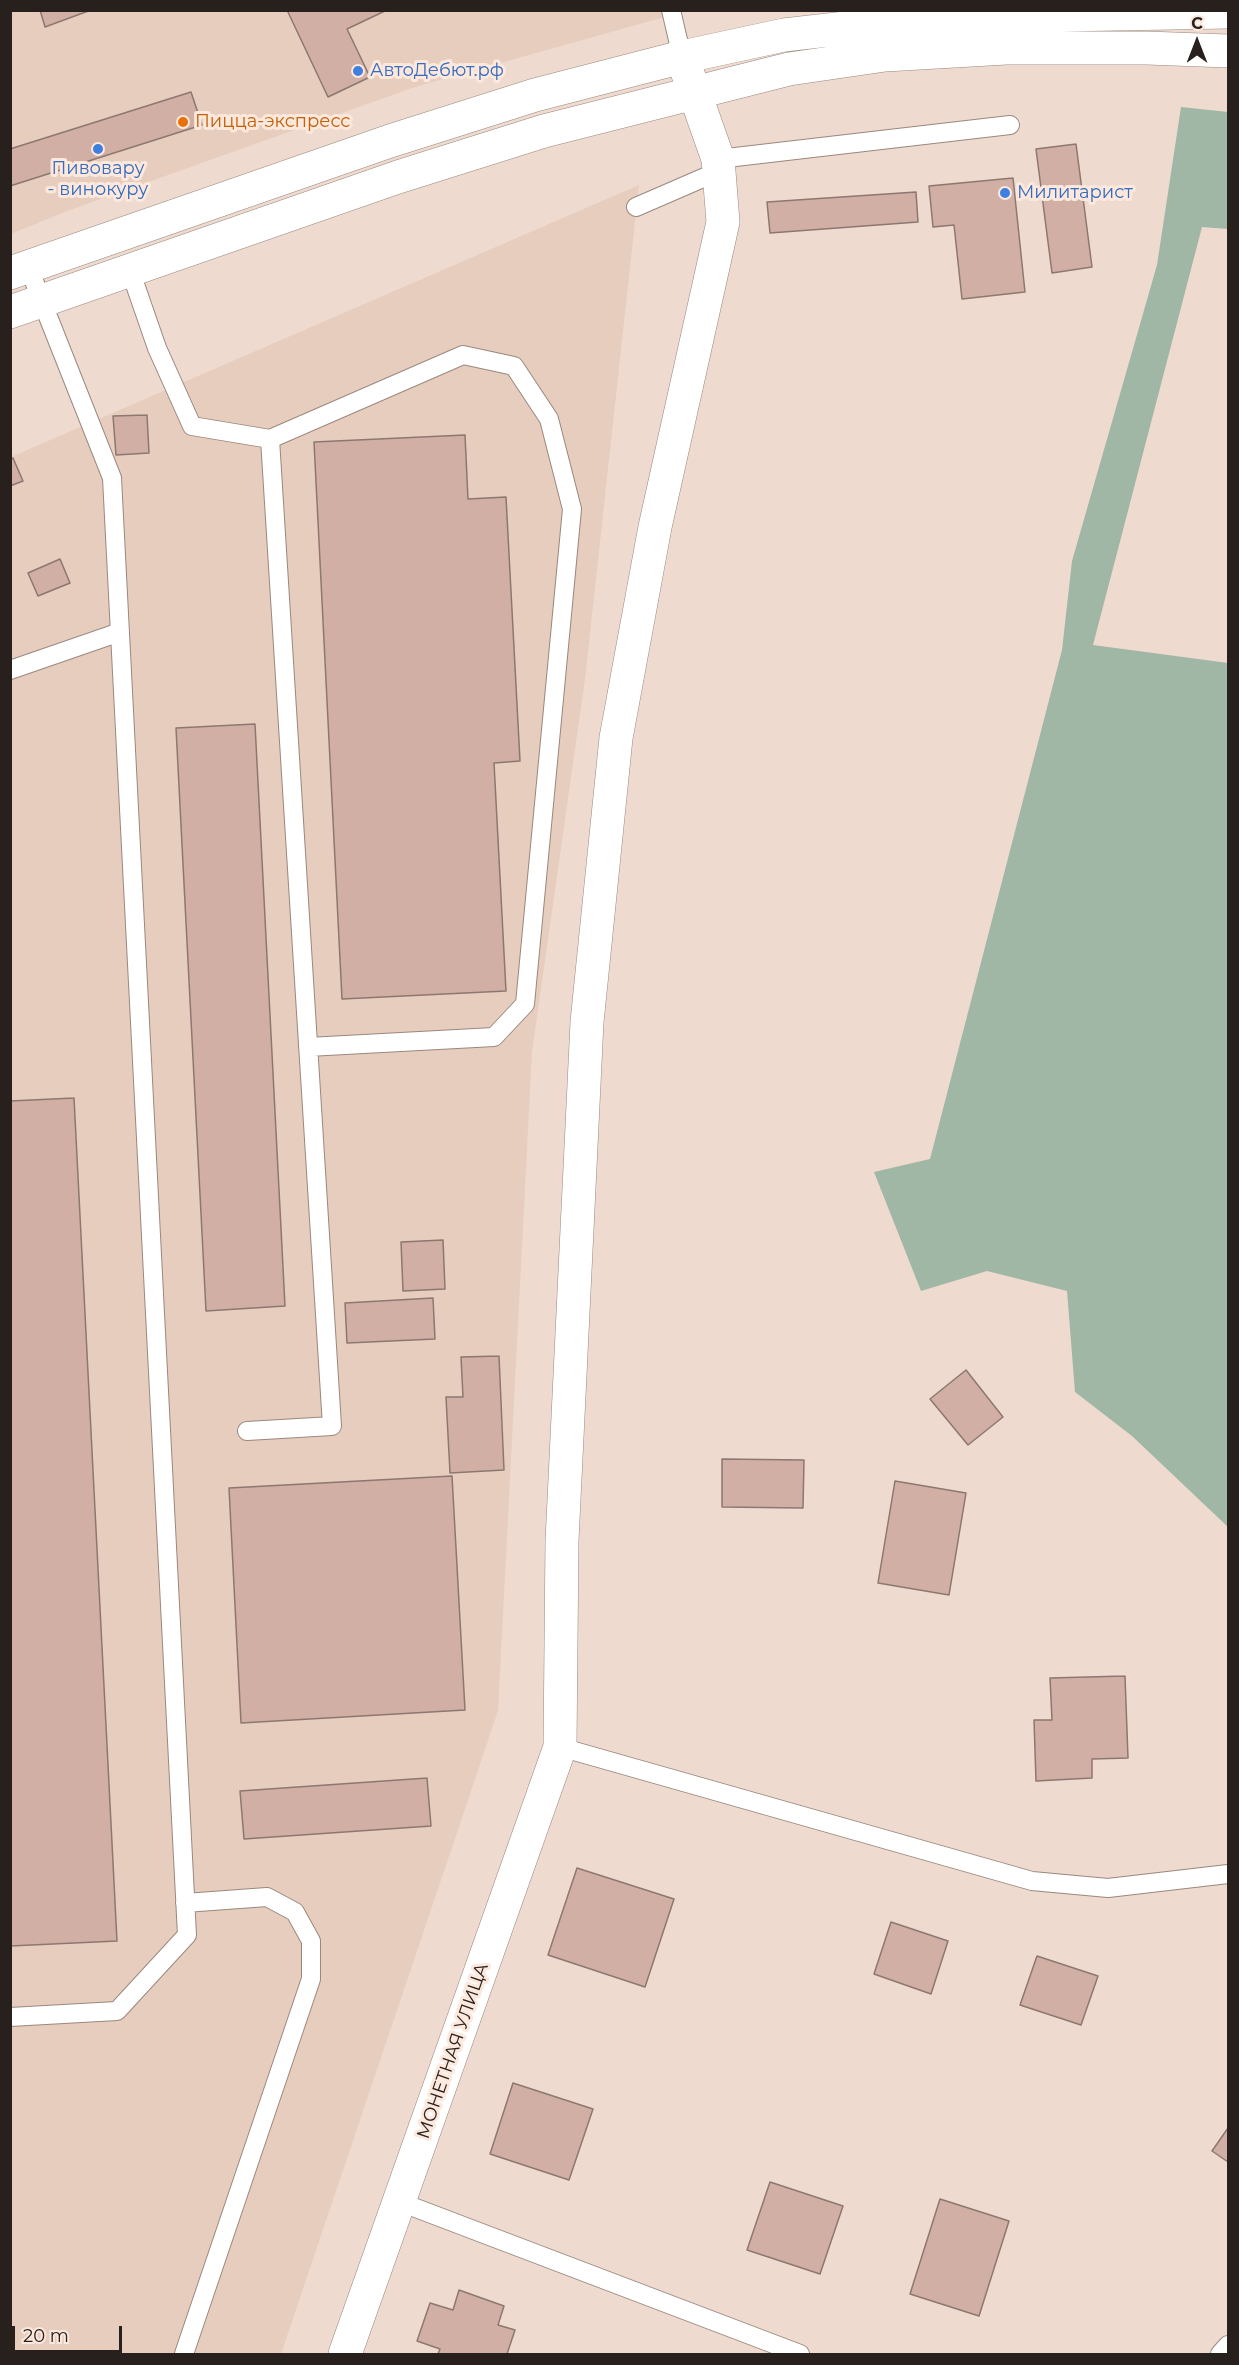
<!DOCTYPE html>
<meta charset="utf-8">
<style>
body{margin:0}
#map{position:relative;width:1239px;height:2365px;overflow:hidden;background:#eedacf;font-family:Montserrat,sans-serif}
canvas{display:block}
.frame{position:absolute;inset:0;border:12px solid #27201c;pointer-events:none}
.north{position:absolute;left:1167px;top:12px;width:60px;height:60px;-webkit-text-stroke:4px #fce8dc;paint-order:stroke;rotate:0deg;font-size:16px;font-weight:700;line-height:24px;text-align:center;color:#27201c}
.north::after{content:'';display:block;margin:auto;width:21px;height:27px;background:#27201c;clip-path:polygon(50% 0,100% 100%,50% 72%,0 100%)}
.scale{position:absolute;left:12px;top:2326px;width:110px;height:27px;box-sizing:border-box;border:3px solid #27201c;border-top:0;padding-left:8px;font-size:18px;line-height:21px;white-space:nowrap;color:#27201c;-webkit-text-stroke:4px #fce8dc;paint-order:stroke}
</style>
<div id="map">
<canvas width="1239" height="2365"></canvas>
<div class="frame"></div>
<div class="north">С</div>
<div class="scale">20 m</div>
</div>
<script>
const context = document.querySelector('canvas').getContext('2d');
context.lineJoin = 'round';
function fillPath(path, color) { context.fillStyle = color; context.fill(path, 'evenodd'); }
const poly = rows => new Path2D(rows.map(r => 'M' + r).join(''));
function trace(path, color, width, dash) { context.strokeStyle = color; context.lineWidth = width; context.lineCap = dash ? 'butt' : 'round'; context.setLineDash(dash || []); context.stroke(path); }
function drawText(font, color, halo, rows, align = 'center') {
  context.font = font + ' Montserrat,sans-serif'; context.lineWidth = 6; context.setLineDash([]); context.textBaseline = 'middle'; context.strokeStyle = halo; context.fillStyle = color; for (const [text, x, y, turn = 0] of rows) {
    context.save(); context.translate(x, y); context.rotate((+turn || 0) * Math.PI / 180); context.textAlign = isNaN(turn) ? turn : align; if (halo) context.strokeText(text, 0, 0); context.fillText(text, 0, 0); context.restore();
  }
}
const built = poly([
 [11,11,686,11,415,87,67,211,11,234],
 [639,185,585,679,532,1052,498,1711,281,2354,11,2354,11,457]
]);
const green = poly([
 [1181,107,1228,112,1228,229,1202,227,1093,645,1228,663,1228,1527,1132,1436,1075,1392,1067,1291,987,1271,921,1291,874,1172,930,1159,1062,650,1072,561,1157,265]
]);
const building = poly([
 [40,10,91,10,45,27,40,10],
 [287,10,387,10,347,29,370,77,328,97,287,10],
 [191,92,202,125,10,186,10,149,191,92],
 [1076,144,1092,267,1052,273,1036,149,1076,144],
 [1013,178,1025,292,962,299,954,225,933,227,929,186,1013,178],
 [916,192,918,222,770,233,767,202,916,192],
 [147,415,149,453,116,455,113,416,147,415],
 [465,435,468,499,506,497,520,761,494,763,506,991,342,999,314,442,465,435],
 [13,458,23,481,10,486,10,459,13,458],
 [60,559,70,583,38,596,28,573,60,559],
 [255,724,285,1306,206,1311,176,728,255,724],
 [74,1098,117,1941,10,1946,10,1101,74,1098],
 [443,1240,445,1289,403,1291,401,1242,443,1240],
 [433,1298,435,1339,347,1343,345,1303,433,1298],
 [499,1356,504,1470,450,1473,446,1397,463,1397,461,1357,499,1356],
 [966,1370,1003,1417,968,1445,930,1399,966,1370],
 [722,1459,804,1460,803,1508,722,1507,722,1459],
 [452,1476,465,1710,241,1723,229,1488,452,1476],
 [895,1481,966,1493,949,1595,878,1583,895,1481],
 [1125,1676,1128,1758,1092,1759,1092,1778,1036,1781,1034,1720,1052,1720,1050,1678,1125,1676],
 [427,1778,431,1826,244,1839,240,1791,427,1778],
 [577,1868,674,1899,645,1987,548,1955,577,1868],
 [891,1922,948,1941,931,1994,874,1974,891,1922],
 [1037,1956,1098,1976,1081,2025,1020,2005,1037,1956],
 [513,2083,593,2109,569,2180,490,2154,513,2083],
 [1228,2128,1228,2162,1212,2151,1228,2128],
 [770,2182,843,2206,820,2274,747,2250,770,2182],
 [940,2199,1009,2221,979,2316,910,2294,940,2199],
 [459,2290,504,2306,498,2325,515,2330,507,2354,438,2354,440,2349,417,2341,430,2303,453,2310,459,2290]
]);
const lane = poly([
 [671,10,682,57],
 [718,159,1010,125],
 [636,207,719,171],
 [130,270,157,348,192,426,270,439,332,1426,247,1431],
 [270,439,463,355,514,366,549,419,572,509,525,1004,494,1037,308,1047],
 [10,670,120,632],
 [560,1747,1032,1881,1108,1888,1228,1874],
 [10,2017,117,2011,187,1935,112,478,28,266],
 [400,2202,800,2354],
 [184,2354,311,1979,311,1941,295,1912,267,1897,185,1903],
 [1220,2354,1228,2345]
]);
const street = poly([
 [345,2354,560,1747,562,1541,587,1022,616,738,655,527,723,222,718,159,682,57]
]);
const secondary = poly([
 [10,273,390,141,535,95,682,57,784,35,881,24,1006,16,1228,12],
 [10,312,398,177,544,131,789,69,885,55,1006,48,1147,48,1228,51]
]);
const markers = [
 [358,71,6,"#3f7fe0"],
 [183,122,6,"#e8710a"],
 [98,149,6,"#3f7fe0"],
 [1005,193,6,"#3f7fe0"]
];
const shopNames = [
 ["АвтоДебют.рф",370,71],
 ["Пивовару",98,169,"center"],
 ["- винокуру",98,190,"center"],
 ["Милитарист",1017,193]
];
const foodNames = [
 ["Пицца-экспресс",195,122]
];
const streetNames = [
 ["МОНЕТНАЯ УЛИЦА",453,2051,-71]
];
fillPath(built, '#e7cdbe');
fillPath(green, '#a0b7a6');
fillPath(building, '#d1afa4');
trace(building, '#8c7871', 1.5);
trace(lane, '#9a887e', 20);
trace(street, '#9a887e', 34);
trace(secondary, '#9a887e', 34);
trace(lane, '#fff', 18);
trace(street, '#fff', 33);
trace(secondary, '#fff', 33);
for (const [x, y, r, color] of markers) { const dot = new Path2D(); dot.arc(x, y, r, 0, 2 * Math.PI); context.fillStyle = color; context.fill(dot); trace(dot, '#fce8dc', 2); }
drawText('18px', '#366cbe', '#fce8dc', shopNames, 'left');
drawText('18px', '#c56008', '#fce8dc', foodNames, 'left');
drawText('18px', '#27201c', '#fce8dc', streetNames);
</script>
